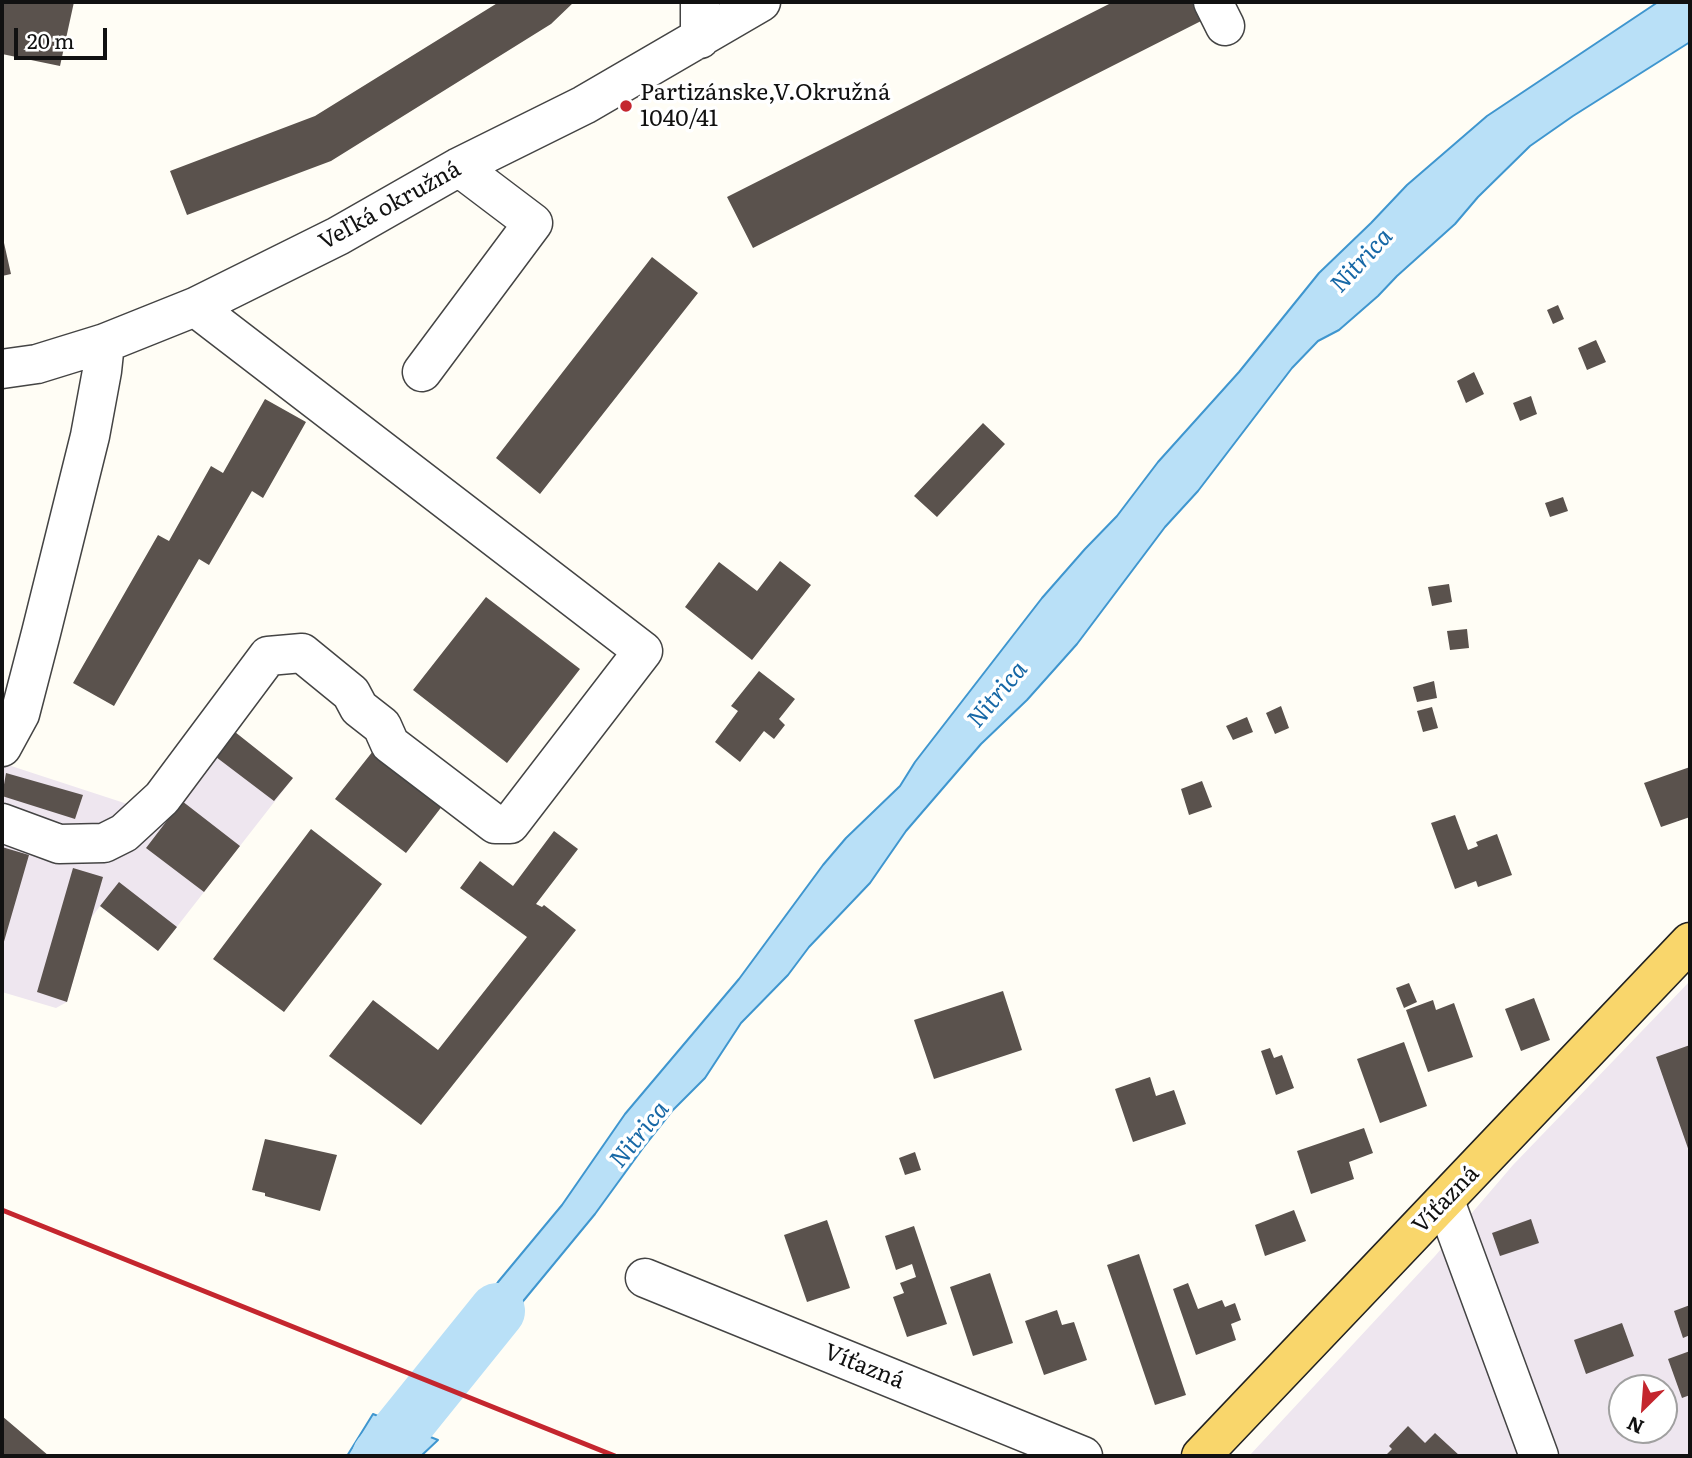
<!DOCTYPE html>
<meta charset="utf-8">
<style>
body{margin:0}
#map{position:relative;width:1692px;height:1458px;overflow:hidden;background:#fffdf5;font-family:Literata,serif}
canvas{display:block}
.frame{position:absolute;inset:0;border:4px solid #111;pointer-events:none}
.north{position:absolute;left:1608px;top:1374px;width:70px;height:70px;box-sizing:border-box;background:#fff;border:2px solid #a0a0a0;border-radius:50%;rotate:205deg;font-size:19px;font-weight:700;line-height:28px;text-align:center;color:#111}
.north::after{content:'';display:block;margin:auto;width:24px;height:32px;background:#c4262e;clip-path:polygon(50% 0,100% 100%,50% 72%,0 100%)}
.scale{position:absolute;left:14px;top:28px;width:93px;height:32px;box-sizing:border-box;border:4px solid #111;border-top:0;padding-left:9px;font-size:21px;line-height:24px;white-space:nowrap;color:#111;-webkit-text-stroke:5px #fff;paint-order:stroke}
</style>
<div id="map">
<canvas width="1692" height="1458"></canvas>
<div class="frame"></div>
<div class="north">N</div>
<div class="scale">20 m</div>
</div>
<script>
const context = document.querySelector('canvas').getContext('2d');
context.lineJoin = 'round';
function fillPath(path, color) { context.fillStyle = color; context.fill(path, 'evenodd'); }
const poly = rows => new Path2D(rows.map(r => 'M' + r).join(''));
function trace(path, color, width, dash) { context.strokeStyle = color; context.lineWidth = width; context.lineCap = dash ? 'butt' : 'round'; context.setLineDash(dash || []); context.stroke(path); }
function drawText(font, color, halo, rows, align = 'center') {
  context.font = font + ' Literata,serif'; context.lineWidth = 7; context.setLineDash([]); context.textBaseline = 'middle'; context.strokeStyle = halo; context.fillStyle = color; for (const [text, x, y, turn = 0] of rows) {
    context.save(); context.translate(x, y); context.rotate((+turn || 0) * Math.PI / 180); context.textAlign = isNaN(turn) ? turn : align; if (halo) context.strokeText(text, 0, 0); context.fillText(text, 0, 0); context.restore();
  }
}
const industrial = poly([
 [227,726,293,778,158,951,100,906,91,918,67,1002,56,1008,2,992,2,763,158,814],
 [1690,981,1690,1456,1249,1456,1435,1256,1513,1165],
 [1622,1388,1664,1388,1664,1430,1622,1430]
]);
const water = poly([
 [1658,2,1690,2,1690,42,1573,116,1530,146,1478,197,1455,224,1397,276,1378,296,1339,330,1318,341,1292,368,1198,491,1165,527,1077,644,1027,700,981,744,906,831,870,883,809,947,788,975,741,1023,705,1078,673,1110,643,1148,595,1214,501,1328,468,1379,432,1364,463,1332,498,1282,562,1205,625,1114,739,979,823,865,846,838,900,786,915,762,1042,598,1085,549,1117,516,1158,462,1239,372,1319,273,1371,223,1407,185,1487,116,1658,2],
 [373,1414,438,1440,421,1456,347,1456,373,1414]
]);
const river = poly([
 [380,1456,497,1311]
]);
const building = poly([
 [2,2,74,2,60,66,2,54],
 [499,2,574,2,551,24,331,161,187,215,170,171,315,116],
 [1113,2,1197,2,1205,19,753,248,727,197],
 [2,234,11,274,2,276],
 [652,257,698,293,540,494,496,458],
 [1558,305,1564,319,1553,324,1547,310],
 [1596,340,1606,362,1587,370,1578,348],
 [1474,372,1484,394,1466,403,1457,381],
 [1531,396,1537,414,1520,421,1513,403],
 [265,399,306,422,263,498,252,491,209,565,199,559,114,706,73,683,158,535,169,541,211,466,223,473],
 [983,423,1005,444,937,517,914,496],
 [1563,497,1568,511,1550,517,1545,503],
 [780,561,811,585,752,660,685,607,719,562,757,591],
 [1449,584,1452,602,1432,606,1428,587],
 [486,597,580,669,507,763,413,690],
 [1467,629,1469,648,1450,650,1447,631],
 [759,671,795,699,779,719,785,725,774,739,764,731,740,762,715,742,738,711,731,706],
 [1434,681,1437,698,1417,702,1413,687],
 [1281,706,1289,728,1275,734,1266,713],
 [1432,707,1438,728,1423,732,1417,711],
 [1247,717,1253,732,1233,740,1226,726],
 [235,732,293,778,274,801,216,757],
 [373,751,443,805,406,853,335,799],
 [1690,767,1690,817,1661,827,1644,783],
 [6,773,83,795,75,819,2,796],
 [1202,781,1212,807,1189,815,1181,789],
 [182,801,240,846,204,892,146,848],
 [1455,815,1468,850,1478,846,1476,842,1497,834,1512,875,1478,887,1476,881,1455,889,1431,823],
 [311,829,382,884,284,1012,213,959],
 [554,831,578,849,536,904,542,907,544,905,576,930,421,1125,329,1056,373,1000,438,1050,527,937,460,888,480,861,513,886],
 [2,847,29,855,3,945,2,945],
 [73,868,103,877,67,1002,37,992],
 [119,882,177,927,158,951,100,906],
 [1409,983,1417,1002,1404,1008,1396,988],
 [1003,991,1022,1050,934,1079,914,1020],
 [1534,998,1550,1040,1521,1051,1505,1009],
 [1433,1000,1436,1010,1454,1003,1473,1057,1428,1072,1406,1010],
 [1404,1042,1427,1106,1380,1123,1357,1059],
 [1690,1045,1690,1154,1656,1057],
 [1270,1048,1274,1058,1282,1055,1294,1088,1276,1095,1261,1051],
 [1150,1077,1156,1096,1174,1090,1186,1124,1133,1142,1115,1089],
 [1364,1128,1373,1153,1349,1162,1354,1179,1311,1194,1297,1151],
 [265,1139,337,1155,320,1211,265,1196,265,1193,252,1190],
 [915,1152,921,1170,905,1175,899,1158],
 [1294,1210,1306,1241,1265,1256,1255,1225],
 [1531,1219,1539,1243,1500,1256,1492,1233],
 [827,1220,850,1288,807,1302,784,1235],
 [914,1226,947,1324,907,1337,893,1297,904,1293,900,1283,916,1277,912,1264,896,1270,885,1236],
 [1139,1254,1186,1395,1155,1405,1107,1265],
 [990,1273,1013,1343,973,1356,950,1287],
 [1188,1283,1198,1309,1222,1300,1225,1307,1235,1303,1241,1320,1231,1324,1236,1340,1196,1355,1173,1289],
 [1690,1305,1690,1335,1683,1338,1674,1311],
 [1057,1310,1062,1325,1074,1322,1087,1360,1044,1375,1025,1321],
 [1622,1323,1634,1356,1586,1374,1574,1340],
 [1690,1351,1690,1395,1682,1398,1668,1359],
 [2,1416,49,1456,2,1456],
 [1408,1426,1425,1443,1435,1433,1460,1456,1385,1456,1392,1449,1389,1446]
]);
const minor = poly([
 [700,2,700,39],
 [1213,2,1225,26],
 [2,369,37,364,105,343,195,307,338,236,459,167,584,105,761,2],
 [422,372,533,223,459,167],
 [2,747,20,714,41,633,90,436,102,371,105,343],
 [2,823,59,844,104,843,124,833,162,798,268,656,302,653,351,693,359,708,382,726,390,744,495,824,510,824,643,651,195,307],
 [1445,1201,1539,1456],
 [645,1278,1083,1456]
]);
const major = poly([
 [1201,1456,1690,942]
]);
const rail = poly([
 [2,1210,615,1456]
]);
const markers = [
 [626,106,7,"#c4262e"]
];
const poiNames = [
 ["Partizánske,V.Okružná",640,93],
 ["1040/41",640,119]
];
const streetNames = [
 ["Veľká okružná",390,206,-29],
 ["Víťazná",1446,1200,-46],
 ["Víťazná",864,1367,22]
];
const waterNames = [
 ["Nitrica",1362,261,-47],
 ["Nitrica",998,695,-50],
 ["Nitrica",640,1135,-51]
];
fillPath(industrial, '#eee6ef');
fillPath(water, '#b9e0f7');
trace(water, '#3f96cf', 2);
trace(river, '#b9e0f7', 56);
fillPath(building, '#5a524d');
trace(minor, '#444', 41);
trace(major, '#222', 41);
trace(minor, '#fff', 38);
trace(major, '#f9d66b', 38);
trace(rail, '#c4262e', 5);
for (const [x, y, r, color] of markers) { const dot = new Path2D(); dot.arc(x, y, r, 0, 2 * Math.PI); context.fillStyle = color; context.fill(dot); trace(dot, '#fff', 2.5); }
drawText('23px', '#111', '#fff', poiNames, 'left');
drawText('23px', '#111', '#fff', streetNames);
drawText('italic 24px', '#1768a6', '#fff', waterNames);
</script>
